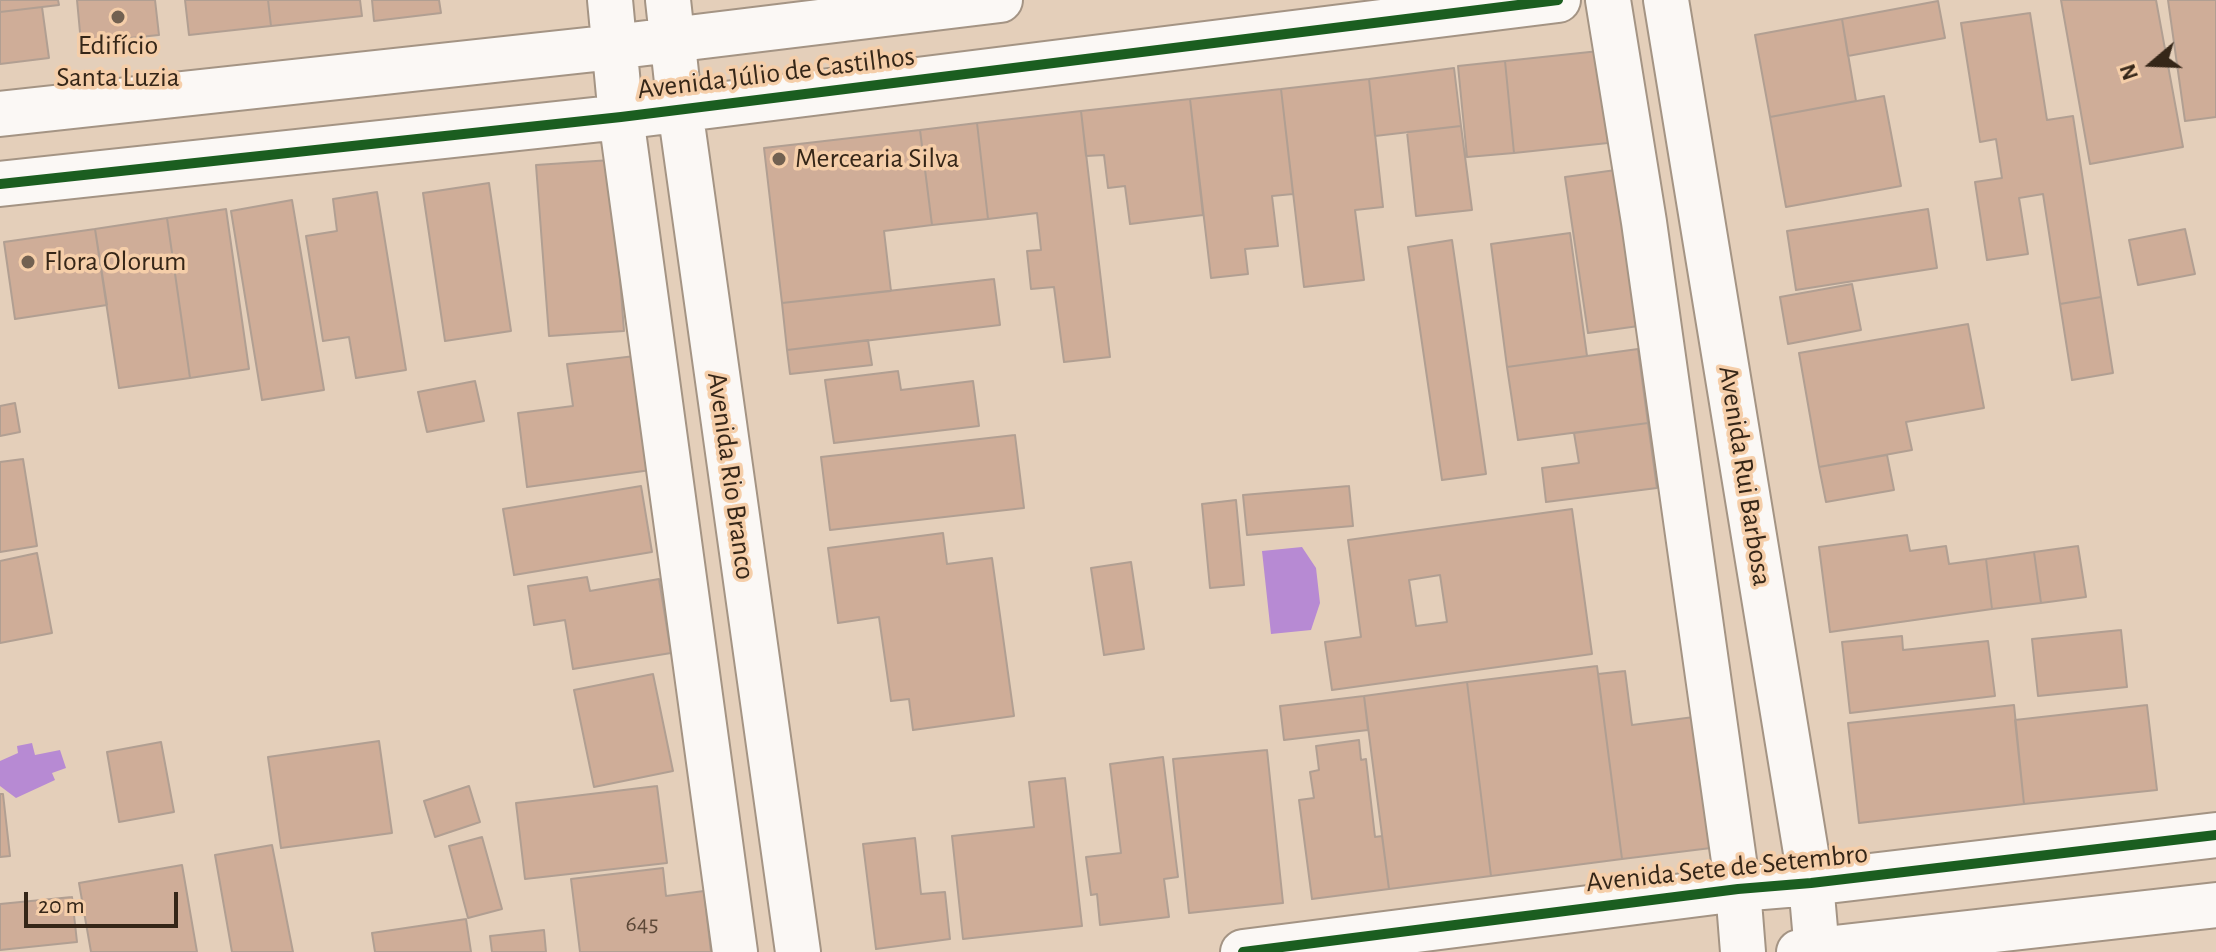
<!DOCTYPE html>
<meta charset="utf-8">
<style>
body{margin:0}
#map{position:relative;width:2216px;height:952px;overflow:hidden;background:#e4cfba;font-family:"Alegreya Sans",sans-serif}
canvas{display:block}
.north{position:absolute;left:2112px;top:24px;width:80px;height:80px;-webkit-text-stroke:6px #f5cea9;paint-order:stroke;rotate:251deg;font-size:22px;font-weight:700;line-height:32px;text-align:center;color:#352618}
.north::after{content:'';display:block;margin:auto;width:28px;height:36px;background:#352618;clip-path:polygon(50% 0,100% 100%,50% 72%,0 100%)}
.scale{position:absolute;left:24px;top:892px;width:154px;height:36px;box-sizing:border-box;border:4px solid #352618;border-top:0;padding-left:10px;font-size:24px;line-height:28px;white-space:nowrap;color:#352618;-webkit-text-stroke:6px #f5cea9;paint-order:stroke}
</style>
<div id="map">
<canvas width="2216" height="952"></canvas>
<div class="north">N</div>
<div class="scale">20 m</div>
</div>
<script>
const context = document.querySelector('canvas').getContext('2d');
context.lineJoin = 'round';
function fillPath(path, color) { context.fillStyle = color; context.fill(path, 'evenodd'); }
const poly = rows => new Path2D(rows.map(r => 'M' + r).join(''));
function trace(path, color, width, dash) { context.strokeStyle = color; context.lineWidth = width; context.lineCap = dash ? 'butt' : 'round'; context.setLineDash(dash || []); context.stroke(path); }
function drawText(font, color, halo, rows, align = 'center') {
  context.font = font + ' "Alegreya Sans",sans-serif'; context.lineWidth = 7; context.setLineDash([]); context.textBaseline = 'middle'; context.strokeStyle = halo; context.fillStyle = color; for (const [text, x, y, turn = 0] of rows) {
    context.save(); context.translate(x, y); context.rotate((+turn || 0) * Math.PI / 180); context.textAlign = isNaN(turn) ? turn : align; if (halo) context.strokeText(text, 0, 0); context.fillText(text, 0, 0); context.restore();
  }
}
const water = poly([
 [1302,547,1316,568,1320,603,1311,630,1271,634,1262,551],
 [32,743,35,755,60,750,66,768,52,773,55,780,16,798,0,786,0,761,18,753,17,746]
]);
const building = poly([
 [0,0,58,0,59,5,0,12,0,0],
 [77,0,155,0,159,35,81,43,77,0],
 [185,0,268,0,271,26,189,35,185,0],
 [268,0,360,0,362,16,271,26,268,0],
 [372,0,439,0,441,13,374,21,372,0],
 [2061,0,2156,0,2183,147,2090,164,2061,0],
 [2168,0,2216,0,2216,117,2185,121,2168,0],
 [1938,1,1945,38,1848,56,1842,19,1938,1],
 [42,7,49,58,0,64,0,12,42,7],
 [2030,13,2047,120,2073,116,2101,297,2060,304,2043,194,2019,198,2028,254,1987,260,1975,182,2002,178,1996,139,1980,142,1961,23,2030,13],
 [1842,19,1856,101,1770,117,1755,35,1842,19],
 [1599,51,1608,143,1514,153,1505,61,1599,51],
 [1505,61,1514,153,1467,157,1458,66,1505,61],
 [1454,68,1461,126,1375,136,1369,79,1454,68],
 [1369,79,1383,207,1355,210,1364,280,1304,287,1281,89,1369,79],
 [1281,89,1293,194,1272,196,1278,246,1245,249,1248,274,1211,278,1190,99,1281,89],
 [1884,96,1901,186,1786,207,1770,117,1884,96],
 [1190,99,1203,215,1130,224,1125,186,1108,188,1104,155,1086,156,1081,111,1190,99],
 [1081,111,1110,357,1064,362,1054,287,1031,289,1027,251,1041,250,1037,213,988,219,977,123,1081,111],
 [977,123,988,219,932,225,920,130,977,123],
 [1461,126,1472,210,1416,216,1407,132,1461,126],
 [920,130,932,225,884,231,891,291,782,303,764,148,920,130],
 [611,160,624,331,549,336,536,165,611,160],
 [1623,169,1646,325,1588,333,1565,177,1623,169],
 [489,183,511,331,445,341,423,193,489,183],
 [377,192,406,370,356,378,349,337,323,341,306,236,337,231,333,199,377,192],
 [292,200,324,390,262,400,231,211,292,200],
 [226,209,249,369,190,378,167,218,226,209],
 [1928,209,1937,268,1796,290,1787,231,1928,209],
 [167,218,190,378,119,388,95,229,167,218],
 [95,229,107,305,15,319,4,242,95,229],
 [2185,229,2195,274,2138,285,2129,240,2185,229],
 [1570,233,1587,356,1507,367,1491,244,1570,233],
 [1452,240,1486,474,1442,480,1408,247,1452,240],
 [994,279,1000,325,787,350,782,303,994,279],
 [1852,284,1861,330,1788,344,1780,297,1852,284],
 [2101,297,2113,373,2072,380,2060,304,2101,297],
 [1968,324,1984,408,1906,422,1912,450,1819,467,1799,353,1968,324],
 [868,340,872,365,790,374,787,350,868,340],
 [1638,349,1648,423,1518,440,1507,367,1638,349],
 [635,356,651,470,527,487,518,413,573,406,567,364,635,356],
 [898,371,901,390,973,381,979,426,834,443,825,380,898,371],
 [475,381,484,421,427,432,418,392,475,381],
 [15,403,20,432,0,436,0,406,15,403],
 [1648,423,1657,488,1546,502,1542,468,1579,463,1574,433,1648,423],
 [1015,435,1024,508,830,530,821,457,1015,435],
 [1887,455,1894,490,1826,502,1819,467,1887,455],
 [23,459,37,546,0,552,0,462,23,459],
 [641,486,652,552,514,575,503,509,641,486],
 [1349,486,1353,526,1247,535,1243,495,1349,486],
 [1236,500,1244,585,1210,588,1202,504,1236,500],
 [1572,509,1592,654,1332,690,1325,642,1361,637,1348,540,1572,509],
 [1440,575,1447,622,1416,626,1409,580,1440,575],
 [943,533,947,564,992,558,1014,716,913,730,909,699,891,701,879,617,838,623,828,548,943,533],
 [1907,535,1910,551,1946,546,1949,564,1986,559,1992,609,1830,632,1819,547,1907,535],
 [2078,546,2086,597,2041,603,2034,552,2078,546],
 [2034,552,2041,603,1992,609,1986,559,2034,552],
 [37,553,52,633,0,643,0,561,37,553],
 [1131,562,1144,649,1104,655,1091,568,1131,562],
 [587,577,590,591,659,579,671,653,573,669,565,620,534,625,528,586,587,577],
 [2121,630,2127,687,2038,696,2032,639,2121,630],
 [1902,636,1903,650,1988,641,1995,696,1850,713,1842,642,1902,636],
 [1597,666,1622,859,1491,876,1467,682,1597,666],
 [1625,671,1632,725,1694,717,1711,848,1622,859,1598,674,1625,671],
 [653,674,673,771,594,787,574,690,653,674],
 [1467,682,1491,876,1389,889,1364,696,1467,682],
 [1364,696,1368,730,1284,740,1280,706,1364,696],
 [2014,705,2024,804,1859,823,1848,723,2014,705],
 [2147,705,2157,790,2024,804,2015,720,2147,705],
 [1359,740,1361,760,1366,759,1375,837,1382,836,1389,889,1312,899,1299,800,1314,798,1310,772,1319,770,1316,746,1359,740],
 [379,741,392,833,281,848,268,757,379,741],
 [161,742,174,812,119,822,107,752,161,742],
 [1267,750,1283,903,1189,913,1173,759,1267,750],
 [1163,757,1178,877,1164,879,1169,917,1100,925,1097,894,1091,895,1086,857,1121,853,1110,764,1163,757],
 [1065,778,1082,926,963,939,952,836,1034,827,1029,782,1065,778],
 [469,786,480,822,435,837,424,801,469,786],
 [657,786,667,863,525,879,516,803,657,786],
 [0,794,3,794,10,856,0,857,0,794],
 [482,837,502,909,468,918,449,846,482,837],
 [915,838,921,894,945,892,950,939,876,949,863,844,915,838],
 [272,845,293,952,232,952,215,855,272,845],
 [182,865,197,952,91,952,79,883,182,865],
 [663,868,666,896,704,891,711,952,580,952,571,879,663,868],
 [72,897,77,942,0,950,0,904,72,897],
 [466,919,471,952,375,952,372,933,466,919],
 [544,930,546,952,492,952,490,936,544,930]
]);
const minor = poly([
 [610,0,621,117,735,952],
 [668,0,680,109,798,952],
 [1608,0,1644,222,1738,889,1743,952],
 [1666,0,1811,883,1817,952],
 [0,114,614,47,1000,0],
 [0,184,621,117,1558,0],
 [1243,952,1738,889,1811,883,2216,835],
 [1799,952,2216,905]
]);
const cycleway = poly([
 [0,184,621,117,1558,0],
 [1243,952,1738,889,1811,883,2216,835]
]);
const markers = [
 [118,17,8,"#726151"],
 [779,159,8,"#726151"],
 [28,262,8,"#726151"]
];
const numberNames = [
 ["645",642,924]
];
const poiNames = [
 ["Edifício",118,46,"center"],
 ["Santa Luzia",118,78,"center"],
 ["Mercearia Silva",795,159],
 ["Flora Olorum",44,262]
];
const streetNames = [
 ["Avenida Júlio de Castilhos",776,73,-7],
 ["Avenida Rio Branco",731,476,82],
 ["Avenida Rui Barbosa",1745,476,81],
 ["Avenida Sete de Setembro",1727,868,-6]
];
fillPath(water, '#b78ad3');
fillPath(building, '#cfad98');
trace(building, '#b19f92', 2);
trace(minor, '#a49484', 48);
trace(minor, '#fbf8f5', 44);
trace(cycleway, '#1b5e20', 10);
for (const [x, y, r, color] of markers) { const dot = new Path2D(); dot.arc(x, y, r, 0, 2 * Math.PI); context.fillStyle = color; context.fill(dot); trace(dot, '#f5cea9', 3); }
drawText('24px', '#5c4838', null, numberNames);
drawText('28px', '#352618', '#f5cea9', poiNames, 'left');
drawText('28px', '#352618', '#f5cea9', streetNames);
</script>
